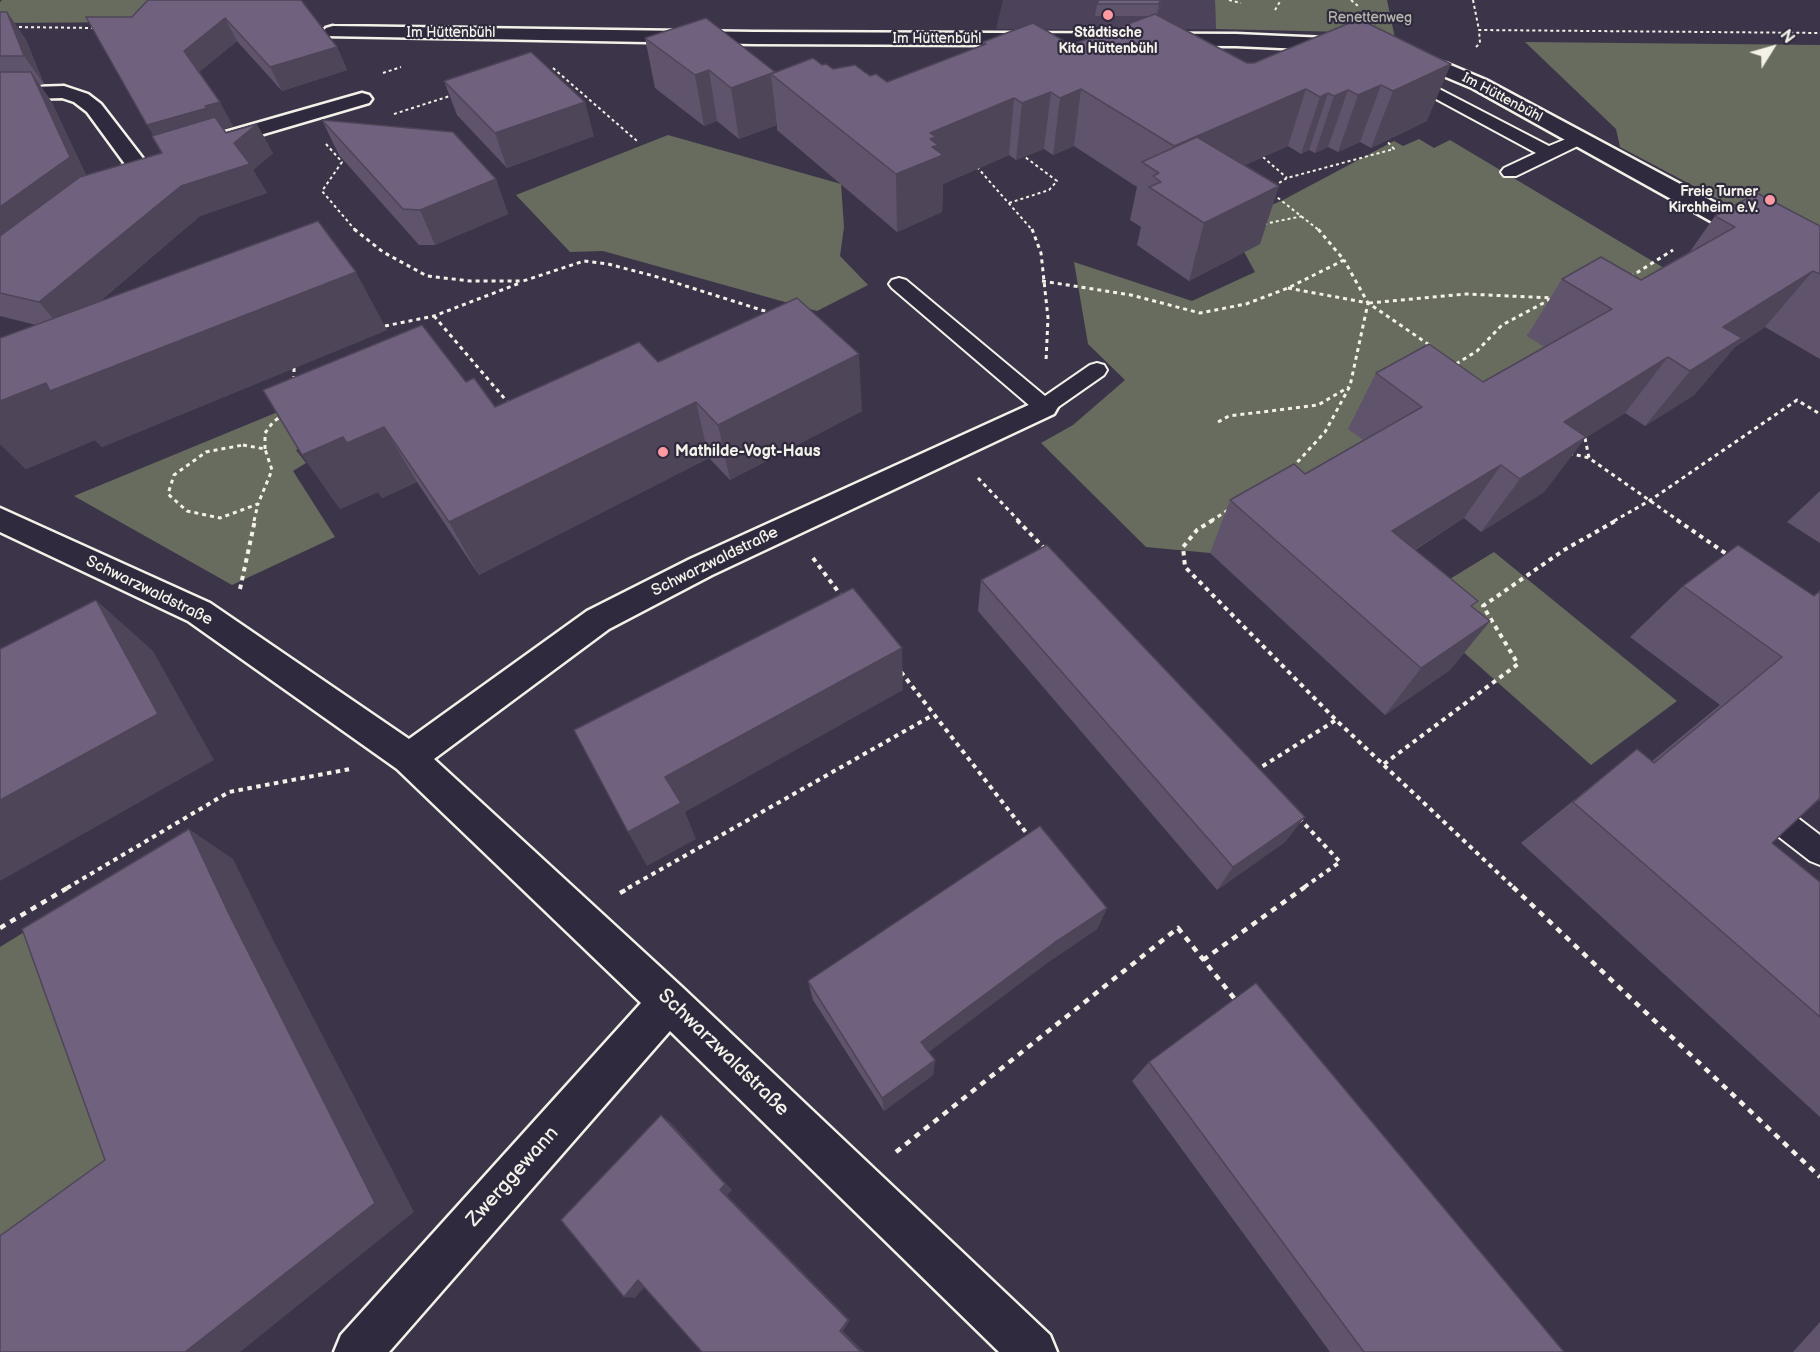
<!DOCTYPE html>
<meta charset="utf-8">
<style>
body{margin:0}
#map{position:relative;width:1820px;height:1352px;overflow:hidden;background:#3c354a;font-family:"Balsamiq Sans",sans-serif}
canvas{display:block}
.north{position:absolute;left:1742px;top:18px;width:60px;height:60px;-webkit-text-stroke:4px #2f2a3d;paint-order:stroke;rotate:53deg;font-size:16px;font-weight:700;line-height:24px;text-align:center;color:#f4f1e8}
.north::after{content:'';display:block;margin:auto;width:21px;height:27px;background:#f4f1e8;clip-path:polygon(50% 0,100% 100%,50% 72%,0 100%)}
</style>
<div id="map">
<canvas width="1820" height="1352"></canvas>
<div class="north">N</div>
</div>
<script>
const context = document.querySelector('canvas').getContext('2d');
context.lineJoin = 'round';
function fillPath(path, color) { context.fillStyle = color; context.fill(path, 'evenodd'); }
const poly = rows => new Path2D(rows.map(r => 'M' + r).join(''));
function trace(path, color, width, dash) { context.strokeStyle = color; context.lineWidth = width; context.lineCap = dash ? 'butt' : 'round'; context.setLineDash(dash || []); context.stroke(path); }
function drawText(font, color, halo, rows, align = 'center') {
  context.font = font + ' "Balsamiq Sans",sans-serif'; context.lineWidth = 4.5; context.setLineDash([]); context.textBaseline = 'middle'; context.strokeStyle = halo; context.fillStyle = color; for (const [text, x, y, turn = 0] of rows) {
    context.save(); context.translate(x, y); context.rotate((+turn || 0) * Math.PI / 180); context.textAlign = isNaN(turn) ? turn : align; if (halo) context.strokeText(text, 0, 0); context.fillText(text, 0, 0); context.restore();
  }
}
const built = poly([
 [1003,0,1215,0,1216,29,996,29]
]);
const green = poly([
 [2,0,168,0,151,22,0,23,0,2],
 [1215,0,1387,0,1396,43,1346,32,1216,29],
 [1525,42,1820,45,1820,253,1620,147,1616,129],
 [668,135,841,184,844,227,840,256,868,285,817,311,603,251,570,252,516,195],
 [1419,139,1434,148,1450,140,1674,274,1527,335,1573,365,1393,463,1210,553,1146,547,1041,443,1073,425,1125,380,1088,344,1074,262,1192,301,1255,272,1229,224,1283,200,1394,141,1403,146],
 [302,402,324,438,296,450,306,463,293,471,335,537,232,585,74,496],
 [1494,552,1677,701,1591,765,1409,604],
 [39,923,128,1160,0,1256,0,947]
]);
const pathFar3 = poly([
 [1229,0,1241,3],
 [1351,0,1358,6],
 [1473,0,1479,30],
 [1275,10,1281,0],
 [13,27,95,28],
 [1476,47,1480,43,1479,30,1820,33],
 [553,68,637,141],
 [383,73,401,67],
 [394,114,453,95],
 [326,144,342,162,322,191,356,231],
 [1263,157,1287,178],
 [977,167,1033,231],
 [1274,186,1287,178,1394,149,1386,140],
 [1273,194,1320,231],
 [1009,203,1049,190,1057,181,1025,157],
 [1264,224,1303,216]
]);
const pathFar2 = poly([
 [354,229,383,252,427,276,470,281,523,281,584,261,608,264,654,276,771,313],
 [1032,229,1041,253,1048,318,1046,361],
 [1630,277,1673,250],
 [1042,281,1131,295,1200,313,1246,304,1288,288,1344,260,1318,229],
 [1288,288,1368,303,1344,260],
 [1369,303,1466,294,1553,298],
 [434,316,510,405],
 [385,326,434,316,520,283],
 [1456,364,1477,351,1502,325,1551,299],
 [294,368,294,382],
 [1218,422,1229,416,1318,405,1349,387],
 [1585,438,1589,458],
 [243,445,265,449,272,470,258,504,220,518,187,511,168,494,174,475,206,452,243,445],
 [265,449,265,433,273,422,283,415],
 [1569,453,1589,458,1679,521],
 [1292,468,1325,432,1350,386,1368,303,1431,346],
 [978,478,1019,521],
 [254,521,258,504],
 [1211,521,1228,510],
 [1614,521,1649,501,1797,400,1820,414]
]);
const pathFar1 = poly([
 [1017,520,1045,549],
 [1213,520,1197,530,1183,547,1185,567,1336,720,1514,888],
 [1677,520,1728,555],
 [813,558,843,598],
 [240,589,255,520],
 [901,672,1028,835],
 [1384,764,1518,664,1483,606,1564,550,1617,520],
 [1255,771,1336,720],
 [1299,818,1340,862,1303,888],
 [67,888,229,792,350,769],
 [628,888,933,715]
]);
const path = poly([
 [1513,887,1820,1177],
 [620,893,631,887],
 [0,928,69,887],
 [1203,960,1305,887],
 [896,1152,1178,928,1238,1003]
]);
const service = poly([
 [1418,78,1549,146,1578,134,1586,139,1584,143,1516,176,1504,176,1501,172,1504,168,1536,153,1412,86,1410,83,1418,78],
 [899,278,906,280,1045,396,1090,365,1097,363,1104,365,1107,370,1104,375,1051,412,1044,414,1037,412,892,288,889,284,892,280,899,278],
 [1780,808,1790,812,1820,835,1820,865,1810,861,1770,830,1766,821,1770,812,1780,808]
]);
const minor = poly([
 [333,26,754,32,1236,34,1348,39,1355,41,1358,45,1355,49,1348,51,1236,46,754,44,326,36,323,32,326,28,333,26],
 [1407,52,1448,64,1486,80,1820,259,1820,277,1811,274,1716,224,1472,88,1434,72,1400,62,1397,58,1400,54,1407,52],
 [64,86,88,94,101,104,148,165,112,195,104,197,96,195,93,190,125,164,87,112,74,102,62,98,0,100,0,88,64,86],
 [362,93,369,95,372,99,369,103,216,148,208,147,205,142,208,137,362,93],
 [1044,398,1054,400,1058,407,1054,414,712,575,609,629,434,759,683,988,1050,1335,1057,1352,999,1352,670,1031,389,1352,334,1352,341,1335,641,1003,397,769,188,621,0,532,0,508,210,603,409,739,587,611,690,559,1044,398]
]);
const wall = poly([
 [148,0,337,47,347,70,282,91,237,41,199,72,233,126,223,129,226,133,273,153,253,170,267,193,200,216,99,302,387,330,102,447,95,440,26,469,0,444,0,338,36,325,0,316,0,12,7,12,26,40,44,84,40,85,51,101,86,175,162,153,153,135,132,17],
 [1163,0,1157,15,1247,63,1254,63,1359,19,1427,121,1371,148,1360,142,1338,152,1328,147,1315,153,1309,150,1301,154,1288,146,1245,165,1260,244,1189,281,1137,245,1141,227,1130,220,1137,187,1074,146,1053,155,1044,149,1016,160,1009,155,943,184,942,212,897,232,777,130,777,125,739,139,717,121,704,126,655,88,645,38,775,72,822,65,833,69,870,76,887,82,983,45,983,42,1071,45,1148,16,1095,16,1097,4],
 [444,81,594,136,507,168,457,115],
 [322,120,496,179,508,214,435,245,419,245,339,155],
 [1715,216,1820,226,1820,359,1765,327,1735,347,1694,395,1645,426,1625,413,1585,438,1544,492,1481,532,1464,518,1415,550,1473,608,1490,621,1450,670,1385,715,1210,553,1230,500,1305,474,1363,440,1348,429,1376,373,1483,382,1545,347,1527,336,1562,279,1641,280,1689,253],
 [658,362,862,411,730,480,709,458,479,575,417,482,382,498,378,492,340,509,302,455,466,382,495,407],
 [1820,491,1820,543,1787,522],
 [981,580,1285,842,1217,890,978,611],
 [1683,586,1813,596,1820,590,1820,801,1819,800,1772,843,1820,882,1820,1117,1521,843,1637,749,1652,761,1720,705,1630,637],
 [1107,908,1097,929,1047,963,928,1052,935,1060,933,1075,884,1111,813,1000,808,981],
 [1149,1062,1564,1352,1330,1352,1132,1081],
 [1820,1322,1820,1352,1793,1352]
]);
const shadedWall = poly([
 [1160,0,1163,0,1156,16],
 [7,12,26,40,44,84,24,56],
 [225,18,237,41,197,74,184,51],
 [337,47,347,70,282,91,270,67],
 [1451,64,1427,121,1371,148,1393,91],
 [709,70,717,121,704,126,695,75],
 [31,72,51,101,91,186,0,254,0,207],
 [771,74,777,125,739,139,731,88],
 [1381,85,1360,142,1338,152,1358,95],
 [1081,89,1074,146,1053,155,1060,98],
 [1306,89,1288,146,1168,200,1163,196,1174,146],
 [1348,90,1328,147,1315,153,1334,96],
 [1051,92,1044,149,1016,160,1022,103],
 [1328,93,1309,150,1301,154,1320,97],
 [1014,98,1009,155,943,184,942,212,897,232,896,174,930,133],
 [220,102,233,126,162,149,147,125],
 [585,102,594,136,507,168,495,133],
 [257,124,273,153,253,170,267,193,200,216,64,331,39,302],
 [496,179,508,214,435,245,420,210],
 [1279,186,1260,244,1189,281,1204,223],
 [1813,271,1765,327,1735,347,1694,395,1645,426,1690,371,1723,327],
 [356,272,387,330,102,447,95,440,26,469,0,444,0,401,46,383],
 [859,354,862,411,730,480,718,425],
 [1668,357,1625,413,1585,438,1544,492,1481,532,1520,479,1564,422],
 [696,402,709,458,479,575,449,522],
 [384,427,417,482,382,498,347,443],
 [343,437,378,492,340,509,302,455],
 [1501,465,1464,518,1361,583,1392,531],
 [96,600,153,651,214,760,0,881,0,800],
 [1490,621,1450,670,1385,715,1421,668],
 [902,648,903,690,685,812,696,839,647,866,628,832,665,777],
 [1305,817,1285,842,1217,890,1233,867],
 [189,829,233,859,274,942,414,1212,240,1352,185,1352,230,916],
 [1107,908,1097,929,1047,963,921,1058,921,1042,1054,943],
 [935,1060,933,1075,884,1111,882,1098],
 [661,1115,671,1123,732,1190,727,1195,850,1320,843,1331,864,1352,861,1352,840,1331,720,1190],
 [638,1280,649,1282,635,1298,624,1297]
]);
const building = poly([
 [148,0,301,0,337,47,270,67,225,18,184,51,220,102,205,106,207,108,147,125,86,17,132,17,148,0],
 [1099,0,1160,0,1159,4,1097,4,1099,0],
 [0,12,7,12,24,56,0,56,0,12],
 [1155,14,1247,63,1254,63,1359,19,1451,64,1393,91,1381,85,1358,95,1348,90,1334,96,1328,93,1320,97,1306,89,1174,146,1081,89,1060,98,1051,92,1022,103,1014,98,930,133,936,137,930,139,938,145,932,147,943,155,896,174,771,74,813,58,822,65,826,64,833,69,855,65,870,76,876,74,887,82,986,44,983,42,1033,23,1071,45,1155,14],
 [706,18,775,72,731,88,709,70,695,75,645,38,706,18],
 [531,52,585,102,495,133,444,81,531,52],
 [0,72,31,72,70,157,0,207,0,72],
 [215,117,226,133,257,124,234,143,250,164,181,186,39,302,0,293,0,236,80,177,162,153,152,136,215,117],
 [322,120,453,132,496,179,420,210,403,209,322,120],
 [1197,137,1279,186,1204,223,1149,187,1161,182,1153,176,1159,173,1142,162,1197,137],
 [1757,193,1820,226,1820,274,1813,271,1723,327,1742,338,1690,371,1668,357,1564,422,1586,437,1520,479,1501,465,1392,531,1478,601,1471,606,1490,621,1421,668,1230,500,1294,464,1305,474,1422,407,1376,373,1429,344,1483,382,1612,309,1562,279,1601,257,1641,280,1735,227,1715,216,1757,193],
 [318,221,356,272,50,391,46,383,0,401,0,338,318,221],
 [797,298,859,354,718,425,696,402,449,522,384,427,347,443,343,437,302,455,263,390,422,325,466,382,474,378,495,407,639,342,658,362,797,298],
 [1047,545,1305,817,1233,867,981,580,1047,545],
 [1738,545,1814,596,1820,591,1820,798,1772,843,1820,882,1820,1017,1573,802,1637,749,1654,763,1782,657,1683,586,1738,545],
 [853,588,902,648,665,777,681,803,628,832,574,730,853,588],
 [96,600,158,714,0,800,0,649,96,600],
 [1040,826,1107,908,1054,943,921,1042,935,1060,882,1098,808,981,1040,826],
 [189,829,230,916,375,1203,185,1352,0,1352,0,1236,105,1160,22,929,189,829],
 [1256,983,1564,1352,1364,1352,1149,1062,1256,983],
 [661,1115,725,1184,720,1190,848,1320,840,1331,861,1352,702,1352,638,1280,624,1297,561,1220,661,1115]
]);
const markers = [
 [1108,15,6,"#ff9aa2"],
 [1770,200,6,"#ff9aa2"],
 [663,452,6,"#ff9aa2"]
];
const farParknames = [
 ["Renettenweg",1370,18]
];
const farStreetnames = [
 ["Im Hüttenbühl",451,33],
 ["Im Hüttenbühl",937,39],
 ["Im Hüttenbühl",1502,98,28]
];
const farPoinames = [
 ["Städtische",1108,33],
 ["Kita Hüttenbühl",1108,49],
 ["Freie Turner",1758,192,"right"],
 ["Kirchheim e.V.",1758,208,"right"]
];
const poiNames = [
 ["Mathilde-Vogt-Haus",675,452]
];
const streetNames = [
 ["Schwarzwaldstraße",715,562,-26],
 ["Schwarzwaldstraße",149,591,26]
];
const nearStreetnames = [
 ["Schwarzwaldstraße",723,1053,44],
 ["Zwerggewann",513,1177,-48]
];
fillPath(built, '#4c425a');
fillPath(green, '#676c5e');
trace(service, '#f4f1e8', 4);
trace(minor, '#f4f1e8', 5);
trace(pathFar3, '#f4f1e8', 2, [3, 3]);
trace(pathFar2, '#f4f1e8', 3, [4, 4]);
trace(pathFar1, '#f4f1e8', 4, [4.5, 4.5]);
trace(path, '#f4f1e8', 4.5, [6, 6]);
fillPath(service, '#2f2a3d');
fillPath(minor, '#2f2a3d');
fillPath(wall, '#60546c');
fillPath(shadedWall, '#4e4558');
fillPath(building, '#70627e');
trace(building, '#4e4558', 1.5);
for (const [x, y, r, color] of markers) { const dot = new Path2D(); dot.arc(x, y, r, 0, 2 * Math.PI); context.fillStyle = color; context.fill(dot); trace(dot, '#2f2a3d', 2); }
drawText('14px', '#b5b5aa', '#2f2a3d', farParknames);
drawText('14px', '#f4f1e8', '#2f2a3d', farStreetnames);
drawText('bold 14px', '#f4f1e8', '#2f2a3d', farPoinames);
drawText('bold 16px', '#f4f1e8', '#2f2a3d', poiNames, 'left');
drawText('16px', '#f4f1e8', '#2f2a3d', streetNames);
drawText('20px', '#f4f1e8', '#2f2a3d', nearStreetnames);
</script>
